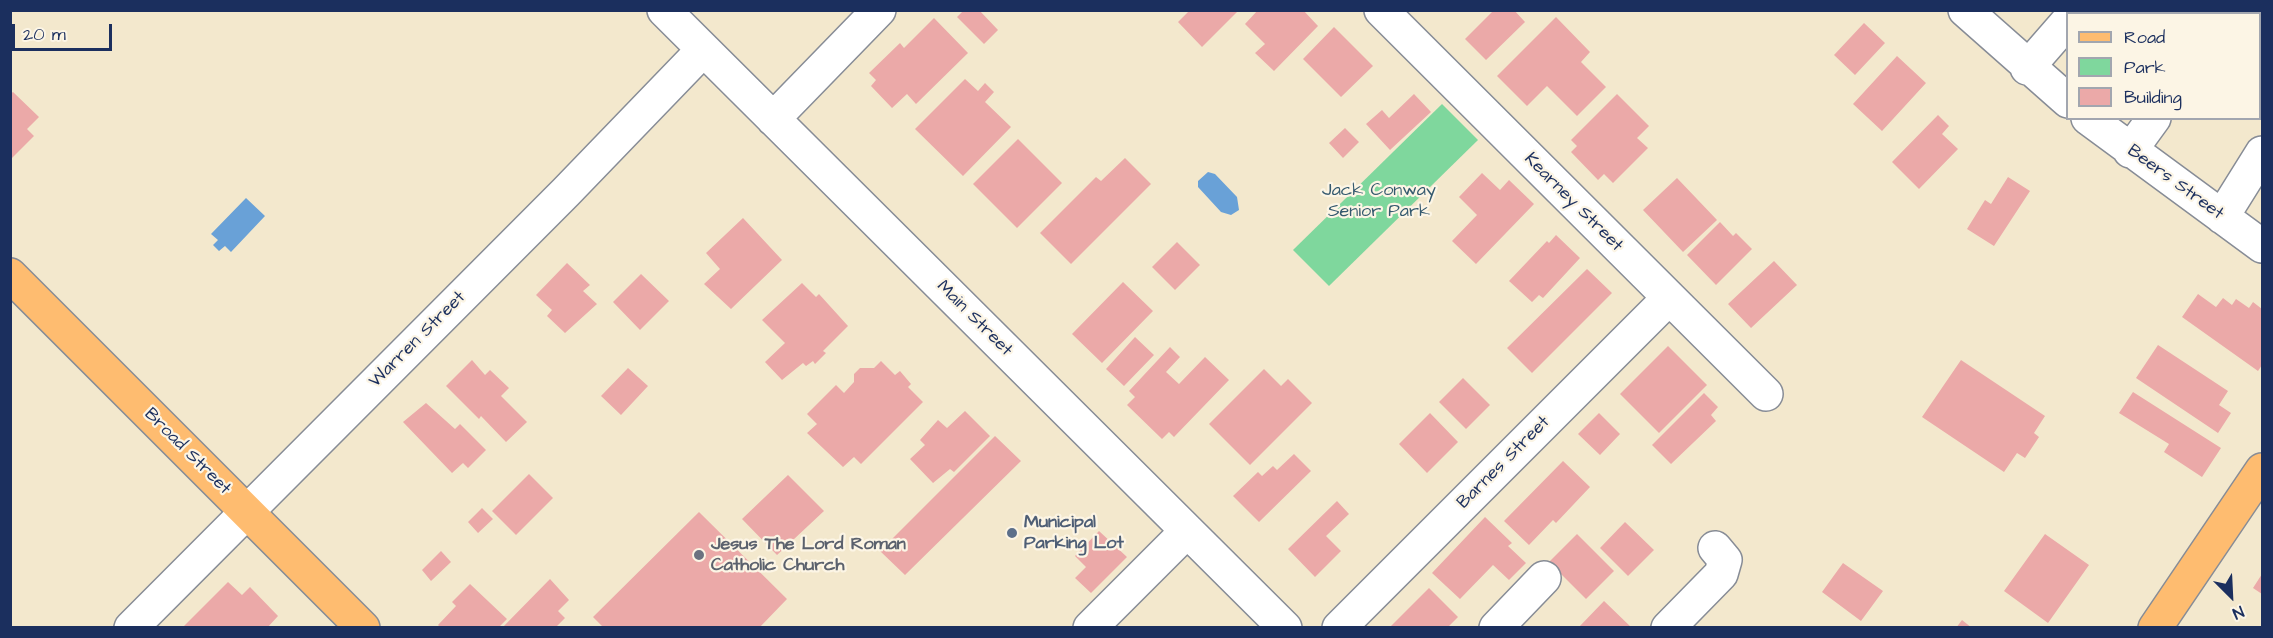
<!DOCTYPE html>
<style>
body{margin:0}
#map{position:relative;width:2273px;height:638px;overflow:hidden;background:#f3e8cd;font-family:"Architects Daughter",sans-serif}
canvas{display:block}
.frame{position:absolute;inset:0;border:12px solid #1b2f5e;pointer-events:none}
.legend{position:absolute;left:2066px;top:12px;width:195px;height:108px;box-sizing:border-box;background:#fcf5e5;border:2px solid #a2a6af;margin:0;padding:8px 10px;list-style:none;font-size:18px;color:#1b2f5e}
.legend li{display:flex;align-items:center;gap:12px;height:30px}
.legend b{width:30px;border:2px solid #a2a6af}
.north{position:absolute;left:2201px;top:566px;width:60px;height:60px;-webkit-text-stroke:4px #fcf5e5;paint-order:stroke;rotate:156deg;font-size:16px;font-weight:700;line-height:24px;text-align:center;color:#1b2f5e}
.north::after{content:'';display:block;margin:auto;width:21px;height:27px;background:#1b2f5e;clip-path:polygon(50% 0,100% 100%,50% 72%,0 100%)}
.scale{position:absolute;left:12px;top:24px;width:100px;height:27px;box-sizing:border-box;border:3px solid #1b2f5e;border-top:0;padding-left:8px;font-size:18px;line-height:21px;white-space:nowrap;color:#1b2f5e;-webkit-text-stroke:4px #fcf5e5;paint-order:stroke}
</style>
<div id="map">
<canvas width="2273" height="638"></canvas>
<div class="frame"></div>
<ul class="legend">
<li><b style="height:8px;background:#febc70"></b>Road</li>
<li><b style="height:16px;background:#7fd79d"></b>Park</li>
<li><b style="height:16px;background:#eba9a8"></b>Building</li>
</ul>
<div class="north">N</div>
<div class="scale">20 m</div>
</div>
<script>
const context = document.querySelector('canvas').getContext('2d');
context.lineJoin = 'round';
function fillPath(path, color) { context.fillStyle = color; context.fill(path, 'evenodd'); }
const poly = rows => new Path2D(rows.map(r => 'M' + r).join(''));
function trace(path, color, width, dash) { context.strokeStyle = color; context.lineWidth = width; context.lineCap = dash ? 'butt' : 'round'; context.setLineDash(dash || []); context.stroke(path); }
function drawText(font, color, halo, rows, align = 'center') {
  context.font = font + ' "Architects Daughter",sans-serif'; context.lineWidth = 4.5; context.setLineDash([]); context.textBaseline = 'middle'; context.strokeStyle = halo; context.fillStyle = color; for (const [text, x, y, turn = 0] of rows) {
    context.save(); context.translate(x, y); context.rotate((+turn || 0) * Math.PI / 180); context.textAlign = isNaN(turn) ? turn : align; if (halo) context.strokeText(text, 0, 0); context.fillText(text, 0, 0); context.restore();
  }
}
const green = poly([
 [1442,104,1478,140,1329,286,1293,250]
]);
const water = poly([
 [1208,172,1215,174,1237,197,1239,210,1231,215,1221,212,1198,187,1198,181],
 [246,198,265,216,231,252,225,246,219,251,213,245,218,240,211,234]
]);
const building = poly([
 [964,10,979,10,998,30,984,44,957,17],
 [1190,10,1239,10,1202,47,1178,22],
 [1258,10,1303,10,1318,26,1274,71,1255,53,1265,44,1245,24],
 [1494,10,1514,10,1525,22,1486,60,1465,39],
 [1556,17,1590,52,1581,62,1606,87,1577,116,1547,86,1527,106,1497,76],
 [934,18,968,53,916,104,907,94,892,108,871,86,876,80,869,73,900,43,904,48],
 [1864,23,1885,43,1855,75,1834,55],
 [1334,27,1373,66,1341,97,1303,59],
 [1897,56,1926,83,1882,131,1853,104],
 [965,79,978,91,985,83,994,92,985,102,1011,127,963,176,915,129],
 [13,92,39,117,27,129,34,136,10,160,10,94],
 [1414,94,1431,112,1390,150,1366,124,1382,110,1389,118],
 [1617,94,1649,126,1637,138,1648,148,1613,183,1604,174,1598,180,1571,152,1577,146,1571,140],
 [1938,115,1949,126,1942,134,1958,149,1919,189,1892,162],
 [1345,128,1359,142,1343,158,1329,143],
 [1018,139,1062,183,1017,228,973,184],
 [1125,158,1151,184,1071,264,1040,233,1096,177,1101,181],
 [1482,173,1500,190,1509,180,1534,204,1476,264,1452,241,1477,215,1459,197],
 [2008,177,2030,191,1994,246,1967,229,1985,200,1991,204],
 [1677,178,1717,220,1683,252,1643,210],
 [743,218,782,260,731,309,704,284,720,269,706,253],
 [1720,222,1733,236,1736,233,1752,249,1716,285,1687,255],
 [1556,235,1580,258,1543,298,1539,295,1532,302,1509,281,1547,241,1549,243],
 [1177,242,1200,265,1175,290,1152,267],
 [1774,261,1797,285,1751,328,1728,304],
 [567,263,590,285,583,291,597,304,565,333,547,316,552,310,536,295],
 [1587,269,1612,293,1532,373,1507,348],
 [641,274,669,301,640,330,613,302],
 [1123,282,1153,311,1102,363,1072,334],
 [802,283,816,297,819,294,848,326,823,351,826,353,815,364,813,361,806,366,803,363,782,380,765,362,785,343,762,320],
 [2198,294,2216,307,2223,298,2232,305,2236,299,2249,308,2253,302,2262,309,2262,365,2258,371,2182,317],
 [1135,337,1154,355,1124,386,1106,369],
 [2158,345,2228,391,2219,405,2231,413,2218,433,2136,378],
 [1668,346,1707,385,1659,433,1620,394],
 [1170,347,1180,357,1166,372,1179,384,1205,357,1229,380,1174,437,1169,432,1162,439,1127,405,1135,397,1129,391],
 [472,360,485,375,490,370,509,388,501,396,527,422,506,442,481,416,479,419,446,386],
 [1961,360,2045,416,2034,433,2039,437,2025,458,2017,453,2004,472,1922,417],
 [881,361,895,375,900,371,911,384,908,387,923,402,861,464,854,457,843,467,807,433,817,424,807,414,836,385,844,393,854,382,854,374,860,368,874,368],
 [628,368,648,386,621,415,601,396],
 [1264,369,1281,386,1288,379,1312,403,1250,465,1209,424],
 [1463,378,1490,405,1466,429,1439,402],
 [2133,392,2221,448,2202,477,2164,452,2169,444,2119,413],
 [1704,393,1718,407,1711,415,1716,421,1671,464,1652,445],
 [426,403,455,429,460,424,486,450,468,468,463,463,452,473,403,422],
 [965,411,990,436,954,472,950,469,933,483,910,459,925,445,920,440,938,420,947,428],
 [1430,413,1458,442,1427,473,1399,444],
 [1599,413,1620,434,1600,455,1578,434],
 [995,436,1021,461,905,575,880,551],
 [1294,454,1311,471,1259,522,1233,496,1258,472,1262,476,1273,466,1277,470],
 [1563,461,1590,487,1556,523,1553,520,1529,545,1504,521],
 [529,474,553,498,516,535,492,511],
 [788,475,824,511,777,555,742,519],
 [1337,501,1349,514,1326,536,1341,551,1315,577,1288,549],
 [482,508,493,519,478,533,468,522],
 [699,512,787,599,759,628,604,628,593,617],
 [1485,517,1512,543,1508,546,1526,563,1509,580,1493,565,1460,599,1432,573],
 [1625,522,1654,550,1628,576,1600,548],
 [1099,531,1127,557,1091,593,1075,578,1086,567,1075,556],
 [1577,534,1614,571,1586,599,1549,562],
 [2045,534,2089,565,2048,623,2004,591],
 [441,551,451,562,431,581,422,570],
 [1843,563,1883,591,1861,621,1822,592],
 [2262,574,2262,594,2253,588],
 [550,579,569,600,558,611,565,618,555,628,502,628],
 [228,582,242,595,250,587,278,616,267,628,182,628],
 [470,584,507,619,498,628,441,628,438,625,456,606,452,602],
 [1429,588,1458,617,1447,628,1389,628],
 [1604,601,1632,628,1578,628],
 [1962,620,1972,628,1956,628]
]);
const minor = poly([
 [664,10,1285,628],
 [1381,10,1766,394],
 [1965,10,2068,101],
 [2227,14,2229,10],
 [2027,68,2068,21],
 [2088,118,2262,246],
 [773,119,879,10],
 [2130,151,2154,118],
 [2222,217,2262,153],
 [131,628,566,192,703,50],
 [1090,628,1187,531],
 [1339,628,1669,298],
 [1496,628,1544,578],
 [1668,628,1721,574,1725,560,1715,548]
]);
const major = poly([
 [10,275,363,628],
 [2155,628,2262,470]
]);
const markers = [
 [1012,533,6,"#5c6f8a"],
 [699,555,6,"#6b7280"]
];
const streetNames = [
 ["Beers Street",2175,183,36],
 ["Kearney Street",1573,203,45],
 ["Main Street",974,319,45],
 ["Warren Street",418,340,-45],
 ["Broad Street",187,452,45],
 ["Barnes Street",1504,463,-45]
];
const parkNames = [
 ["Jack Conway",1379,191],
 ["Senior Park",1379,212]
];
const serviceNames = [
 ["Municipal",1024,523],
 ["Parking Lot",1024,544]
];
const worshipNames = [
 ["Jesus The Lord Roman",711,545],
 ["Catholic Church",711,566]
];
fillPath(green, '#7fd79d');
fillPath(water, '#69a1d7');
fillPath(building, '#eba9a8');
trace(minor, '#878c96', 36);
trace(major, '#878c96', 36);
trace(minor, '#fff', 33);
trace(major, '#febc70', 33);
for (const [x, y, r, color] of markers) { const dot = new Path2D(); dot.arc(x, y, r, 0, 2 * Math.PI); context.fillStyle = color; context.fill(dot); trace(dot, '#fcf5e5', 2); }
drawText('18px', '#1b2f5e', '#fcf5e5', streetNames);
drawText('18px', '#34596e', '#fcf5e5', parkNames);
drawText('bold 18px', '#4e5e75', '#fcf5e5', serviceNames, 'left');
drawText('bold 18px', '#5b616d', '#fcf5e5', worshipNames, 'left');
</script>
